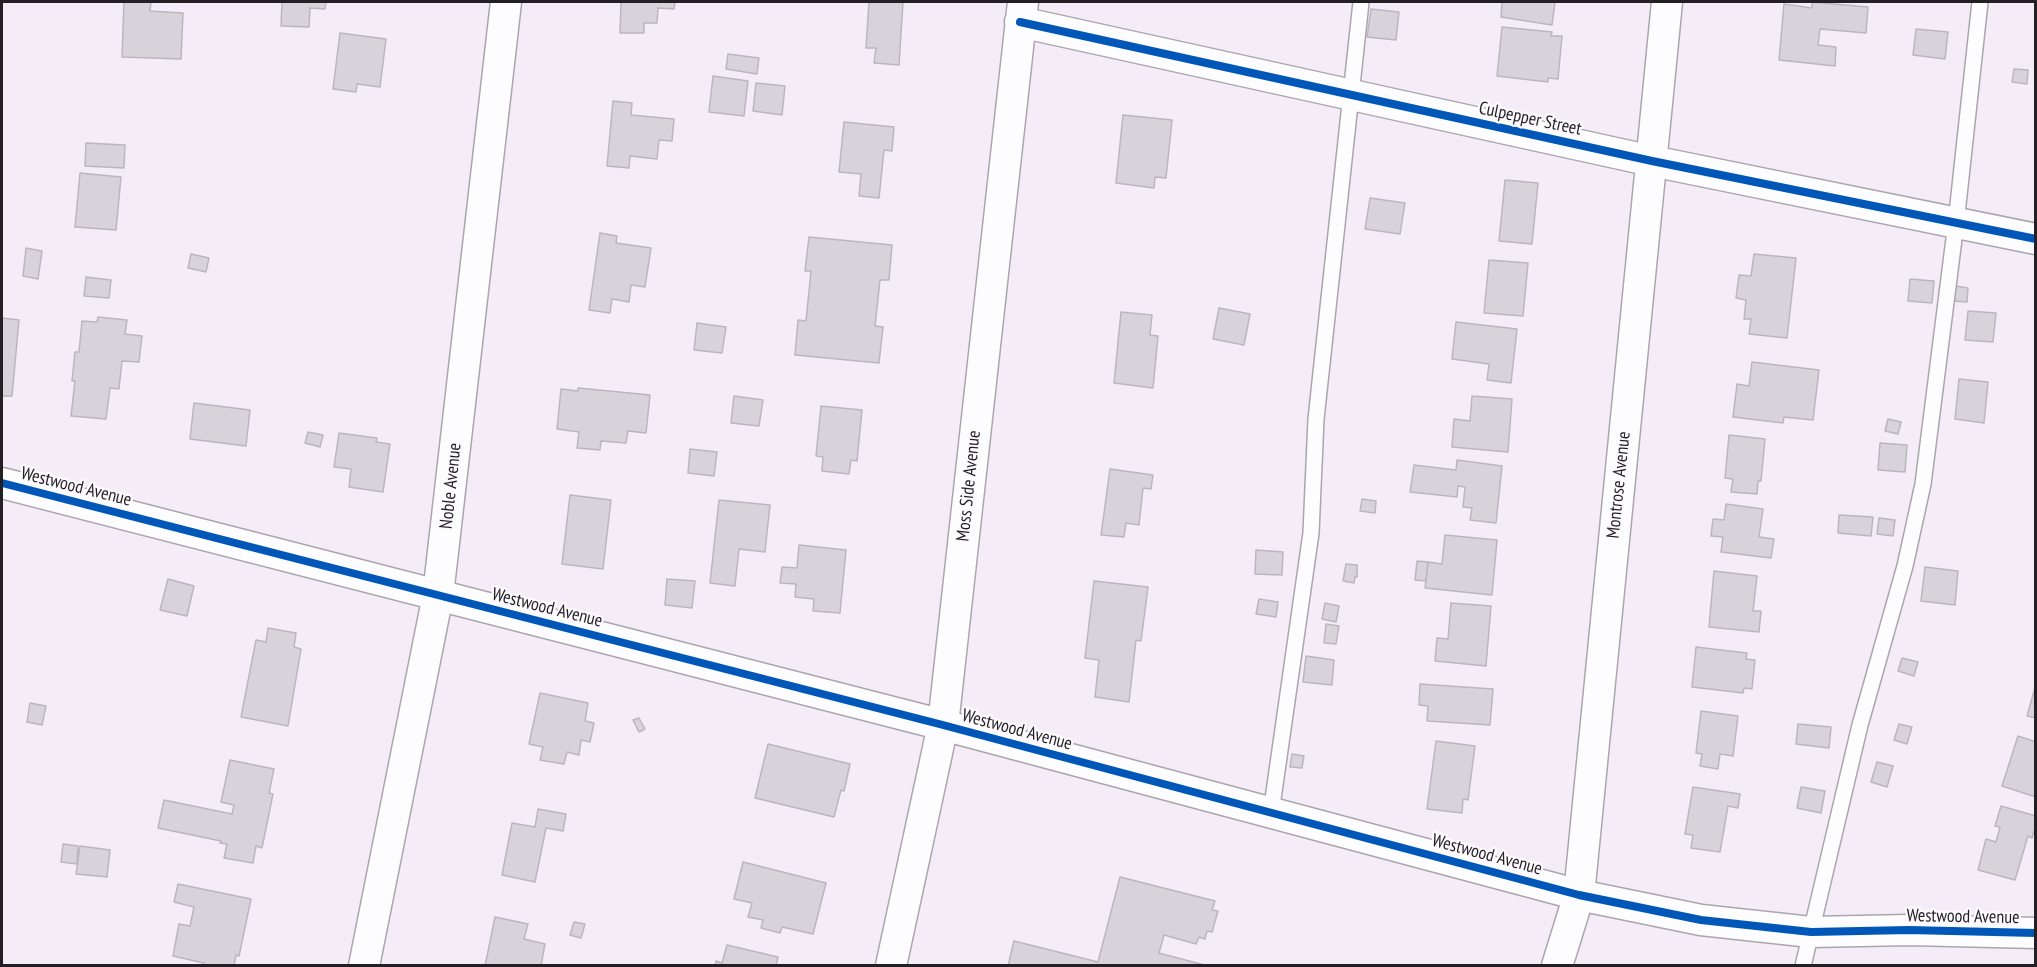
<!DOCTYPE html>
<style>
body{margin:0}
#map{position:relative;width:2037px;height:967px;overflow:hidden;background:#f4edf7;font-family:"PT Sans Narrow",sans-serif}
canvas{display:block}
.frame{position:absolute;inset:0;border:3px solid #231f25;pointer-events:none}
</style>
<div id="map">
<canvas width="2037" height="967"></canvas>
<div class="frame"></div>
</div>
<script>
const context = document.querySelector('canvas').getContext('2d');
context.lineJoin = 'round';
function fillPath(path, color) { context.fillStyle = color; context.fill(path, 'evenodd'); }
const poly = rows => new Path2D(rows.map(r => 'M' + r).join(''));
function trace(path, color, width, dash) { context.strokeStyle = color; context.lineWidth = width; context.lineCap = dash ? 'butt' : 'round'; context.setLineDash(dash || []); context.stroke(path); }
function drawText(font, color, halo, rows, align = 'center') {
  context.font = font + ' "PT Sans Narrow",sans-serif'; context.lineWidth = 4.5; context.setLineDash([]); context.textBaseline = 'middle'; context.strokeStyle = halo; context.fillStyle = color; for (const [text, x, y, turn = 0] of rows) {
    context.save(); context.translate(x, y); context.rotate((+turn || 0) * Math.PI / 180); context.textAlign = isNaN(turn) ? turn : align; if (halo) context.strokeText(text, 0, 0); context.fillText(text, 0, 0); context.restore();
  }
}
const building = poly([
 [124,2,151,2,150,11,183,13,181,59,122,57,124,2],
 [282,2,326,2,325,9,310,8,309,27,281,26,282,2],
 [621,2,675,2,674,9,658,8,657,23,644,23,644,33,620,33,621,2],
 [869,2,903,2,899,65,874,63,876,48,866,48,869,2],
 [1502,2,1555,2,1552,25,1501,17,1502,2],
 [1812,2,1868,7,1866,33,1820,29,1818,45,1836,47,1835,66,1779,60,1784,4,1812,8,1812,2],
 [1371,9,1399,12,1396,40,1367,37,1371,9],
 [1502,27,1552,32,1551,36,1562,36,1558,79,1548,78,1548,82,1497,76,1502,27],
 [1916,29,1948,32,1945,59,1913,55,1916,29],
 [340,33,386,39,380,87,357,84,356,92,333,89,340,33],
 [728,54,759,58,757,74,726,69,728,54],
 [2014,69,2028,70,2027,84,2012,82,2014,69],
 [713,76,748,81,744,116,709,112,713,76],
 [756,83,785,86,782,115,753,111,756,83],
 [613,101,632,103,631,115,674,119,672,141,659,140,657,159,630,156,629,168,607,166,613,101],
 [1123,115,1172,120,1166,178,1155,177,1154,188,1116,183,1123,115],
 [844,122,894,127,892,151,884,150,879,198,859,196,861,174,839,172,844,122],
 [86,143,125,145,124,168,85,166,86,143],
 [80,173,121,177,116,230,75,227,80,173],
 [1505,180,1538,183,1532,244,1499,241,1505,180],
 [1370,198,1405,203,1400,234,1365,229,1370,198],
 [600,233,617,236,616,243,651,248,645,287,631,285,629,302,612,299,610,313,589,310,600,233],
 [809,237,892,245,889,280,880,280,875,326,883,327,879,363,795,355,798,320,806,321,811,271,805,271,809,237],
 [26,248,42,251,38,279,23,276,26,248],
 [191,254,209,258,206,272,188,268,191,254],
 [1754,254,1796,258,1787,338,1749,334,1751,319,1744,319,1746,300,1736,298,1739,275,1751,276,1754,254],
 [1489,260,1528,263,1523,316,1484,313,1489,260],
 [86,277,111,280,109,298,84,296,86,277],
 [1910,279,1934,281,1932,303,1908,301,1910,279],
 [1955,286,1968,288,1967,302,1953,301,1955,286],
 [1219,308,1250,314,1244,345,1213,339,1219,308],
 [1968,311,1996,313,1993,342,1965,340,1968,311],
 [1121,312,1152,315,1150,335,1158,336,1153,388,1114,383,1121,312],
 [98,317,127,320,125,334,142,336,139,362,122,361,119,389,110,388,106,419,71,416,75,381,72,381,75,352,79,352,82,321,97,322,98,317],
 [2,318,19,320,12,396,2,396,2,318],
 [1456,322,1517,329,1511,383,1487,380,1489,364,1452,359,1456,322],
 [697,323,726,327,722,353,694,350,697,323],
 [1752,362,1819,370,1813,420,1784,417,1783,423,1733,417,1737,384,1749,386,1752,362],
 [1959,379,1988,382,1984,423,1955,419,1959,379],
 [578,388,650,395,646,433,628,431,626,443,601,441,600,450,577,448,579,432,557,429,561,389,578,391,578,388],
 [734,396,763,400,759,426,731,423,734,396],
 [1472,396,1512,399,1508,452,1452,447,1454,419,1470,421,1472,396],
 [194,403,250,410,246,446,190,439,194,403],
 [821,406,862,410,857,461,851,460,849,474,822,471,823,457,816,456,821,406],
 [1888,419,1901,422,1898,434,1885,431,1888,419],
 [308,432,323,435,320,447,305,443,308,432],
 [339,433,377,438,376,442,390,444,383,492,349,487,351,469,334,467,339,433],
 [1729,435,1765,439,1761,481,1758,481,1757,494,1731,492,1733,479,1725,478,1729,435],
 [1880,443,1907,445,1905,472,1878,470,1880,443],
 [690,449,717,452,714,476,688,473,690,449],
 [1457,460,1502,466,1496,523,1470,520,1472,508,1463,507,1465,487,1458,486,1457,497,1410,492,1414,465,1456,470,1457,460],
 [1110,469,1153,475,1151,489,1143,488,1139,525,1126,523,1124,537,1101,535,1110,469],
 [570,495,611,500,603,569,562,564,570,495],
 [1362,499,1376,501,1375,513,1360,511,1362,499],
 [719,500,770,505,765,552,739,549,735,586,710,583,719,500],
 [1726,504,1763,509,1759,537,1774,539,1771,558,1721,552,1723,537,1711,536,1713,519,1724,520,1726,504],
 [1839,515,1873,517,1871,536,1838,533,1839,515],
 [1879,518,1895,520,1893,536,1877,534,1879,518],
 [1445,535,1497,540,1492,595,1425,588,1428,562,1442,564,1445,535],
 [799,545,846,550,840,613,813,611,814,599,795,597,796,584,780,583,782,567,797,568,799,545],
 [1256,550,1283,552,1282,575,1255,574,1256,550],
 [1417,561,1428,562,1426,581,1415,580,1417,561],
 [1346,564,1357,565,1357,577,1355,577,1354,583,1343,581,1346,564],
 [1925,567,1958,571,1955,605,1921,601,1925,567],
 [1714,571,1757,576,1753,611,1761,611,1759,632,1709,627,1714,571],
 [168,579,194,586,187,616,160,610,168,579],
 [667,579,695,581,692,608,665,605,667,579],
 [1094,581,1148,587,1141,641,1136,640,1129,702,1095,697,1099,660,1085,658,1094,581],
 [1259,599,1278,602,1276,617,1256,614,1259,599],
 [1325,603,1339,606,1336,622,1322,619,1325,603],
 [1451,603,1491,606,1486,666,1435,661,1437,638,1448,639,1451,603],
 [1326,624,1339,626,1336,644,1324,643,1326,624],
 [268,628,296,633,294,647,301,649,288,726,241,717,256,640,266,642,268,628],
 [1696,647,1747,653,1746,659,1755,660,1752,689,1744,688,1743,693,1692,687,1696,647],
 [1306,656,1334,660,1332,685,1303,682,1306,656],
 [1902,658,1918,662,1914,676,1898,671,1902,658],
 [1420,684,1493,689,1490,725,1427,721,1428,706,1419,705,1420,684],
 [2036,684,2036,718,2027,716,2036,684],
 [540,693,588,703,585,721,594,723,590,742,581,740,579,755,567,752,564,764,540,760,543,747,529,744,540,693],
 [30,703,46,706,42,725,27,722,30,703],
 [1701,711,1738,716,1733,756,1720,754,1718,769,1700,766,1702,754,1696,753,1701,711],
 [639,718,645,729,639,732,633,720,639,718],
 [1798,724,1831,727,1829,748,1796,744,1798,724],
 [1899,724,1912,727,1907,744,1894,740,1899,724],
 [2018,736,2036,742,2036,797,2002,786,2018,736],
 [1436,741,1475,746,1468,800,1463,799,1462,813,1427,809,1436,741],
 [768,744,850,764,844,791,841,790,834,817,755,798,768,744],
 [1292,754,1304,756,1302,768,1290,767,1292,754],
 [230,760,274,769,269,793,273,794,262,848,256,846,253,863,224,858,227,844,220,843,221,841,158,828,164,800,232,814,234,805,221,802,230,760],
 [1877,762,1893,766,1887,787,1871,782,1877,762],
 [1693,787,1740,794,1738,808,1728,806,1720,852,1691,848,1693,835,1685,834,1693,787],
 [1801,787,1825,791,1821,813,1797,808,1801,787],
 [2001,806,2036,816,2036,825,2032,838,2028,836,2015,880,1978,870,1986,839,1996,842,2000,827,1995,826,2001,806],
 [538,809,566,814,563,831,546,828,535,882,502,875,512,823,535,827,538,809],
 [63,844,78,846,77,864,61,862,63,844],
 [80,846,110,850,107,877,76,874,80,846],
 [743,862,826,883,813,934,782,927,780,933,761,928,763,920,748,917,752,903,734,899,743,862],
 [1120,877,1215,901,1212,910,1218,911,1212,932,1207,931,1205,939,1199,937,1196,944,1164,935,1159,953,1208,966,1008,966,1014,941,1098,962,1120,877],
 [178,884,251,899,239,956,236,955,234,966,203,966,204,963,173,956,179,924,190,926,194,907,174,902,178,884],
 [495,917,528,924,524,939,545,944,541,966,485,966,495,917],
 [574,922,585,924,581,938,570,935,574,922],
 [727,945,778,957,776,966,715,966,716,961,722,963,727,945]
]);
const lane = poly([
 [1271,813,1311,533,1316,419,1361,2],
 [1803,966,1860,725,1905,566,1923,484,1956,223,1980,2]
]);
const street = poly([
 [1020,22,1652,161,2036,239],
 [2,483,943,725,1579,895,1701,920,1811,932,1909,930,2036,933],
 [364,966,438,595,506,2],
 [891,966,943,725,1023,2],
 [1557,966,1579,895,1667,2]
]);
const cycleway = poly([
 [1020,22,1652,161,2036,239],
 [2,483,943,725,1579,895,1701,920,1811,932,1909,930,2036,933]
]);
const streetNames = [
 ["Culpepper Street",1530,119,12],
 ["Montrose Avenue",1619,485,-84],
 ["Noble Avenue",451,486,-84],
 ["Moss Side Avenue",969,486,-84],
 ["Westwood Avenue",76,487,14],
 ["Westwood Avenue",547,608,14],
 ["Westwood Avenue",1017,730,15],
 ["Westwood Avenue",1487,855,15],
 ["Westwood Avenue",1963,917,1]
];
fillPath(building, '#d8d3da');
trace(building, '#bbb6be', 1.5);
trace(lane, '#aba6ad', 18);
trace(street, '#aba6ad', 33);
trace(lane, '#fdfcfe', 15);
trace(street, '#fdfcfe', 30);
trace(cycleway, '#0057b8', 8);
drawText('18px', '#231f25', '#fdfbfe', streetNames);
</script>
